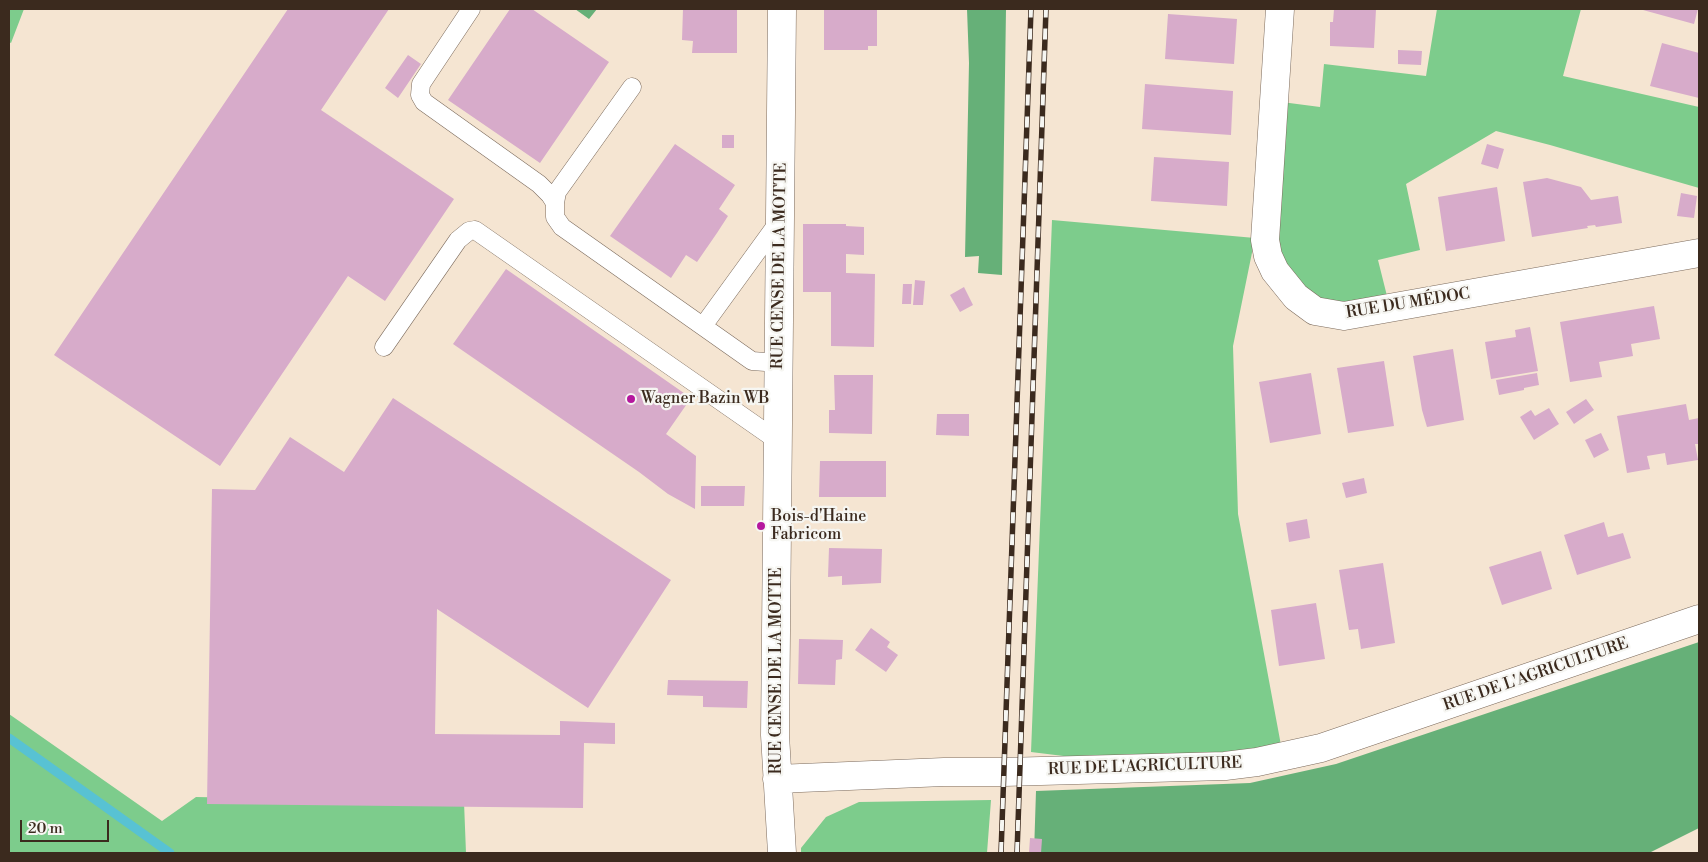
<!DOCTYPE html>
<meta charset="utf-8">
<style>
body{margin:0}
#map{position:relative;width:1708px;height:862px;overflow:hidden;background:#f5e5d2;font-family:"Libre Bodoni",serif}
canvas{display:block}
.frame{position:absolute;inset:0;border:10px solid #3b2a1e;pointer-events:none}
.scale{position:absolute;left:20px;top:820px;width:89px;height:22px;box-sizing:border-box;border:2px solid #3b2a1e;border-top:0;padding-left:6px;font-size:15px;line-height:18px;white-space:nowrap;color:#3b2a1e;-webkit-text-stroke:4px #f6f6f2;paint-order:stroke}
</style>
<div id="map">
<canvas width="1708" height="862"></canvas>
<div class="frame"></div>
<div class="scale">20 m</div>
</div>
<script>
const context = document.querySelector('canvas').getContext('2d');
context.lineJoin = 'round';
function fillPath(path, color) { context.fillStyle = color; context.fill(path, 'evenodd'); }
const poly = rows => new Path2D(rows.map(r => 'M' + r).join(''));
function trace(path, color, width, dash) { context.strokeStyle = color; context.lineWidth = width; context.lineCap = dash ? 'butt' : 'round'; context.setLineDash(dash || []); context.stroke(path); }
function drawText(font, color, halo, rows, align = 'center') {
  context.font = font + ' "Libre Bodoni",serif'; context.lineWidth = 4.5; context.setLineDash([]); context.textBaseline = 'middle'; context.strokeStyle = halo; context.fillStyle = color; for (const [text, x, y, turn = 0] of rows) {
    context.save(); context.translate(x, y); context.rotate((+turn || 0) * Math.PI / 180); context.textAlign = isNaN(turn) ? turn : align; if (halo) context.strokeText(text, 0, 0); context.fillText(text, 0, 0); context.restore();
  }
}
const green = poly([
 [9,9,24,9,11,43,9,42],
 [1437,9,1581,9,1563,76,1699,107,1699,188,1550,145,1496,131,1406,184,1420,250,1378,260,1390,308,1344,316,1275,271,1274,101,1320,107,1324,64,1426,76],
 [1052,220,1255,238,1233,346,1238,514,1283,756,1153,767,1031,752],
 [9,714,162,821,196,797,464,802,466,853,9,853],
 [991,800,987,853,801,853,801,848,826,817,859,802]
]);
const forest = poly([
 [575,9,597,9,589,19],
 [967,9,1006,9,1002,275,978,273,979,256,965,257,969,63],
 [1699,642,1699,828,1649,853,1034,853,1036,791,1250,783,1336,764]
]);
const stream = poly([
 [9,738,170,853]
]);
const building = poly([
 [288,9,389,9,321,110,454,199,385,301,348,276,220,466,54,355],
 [510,9,532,9,609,62,540,163,448,100],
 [683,9,737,9,737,53,692,53,693,41,682,40],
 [824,9,877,9,877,46,868,46,868,50,824,50],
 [1334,9,1376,9,1374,48,1330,46,1330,22,1333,22],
 [1644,9,1698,9,1694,24,1643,10],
 [1168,14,1237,19,1234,64,1165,59],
 [1662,43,1699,53,1699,98,1650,86],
 [1398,50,1422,51,1421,65,1398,64],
 [408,55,421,64,398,98,385,88],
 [1145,84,1233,91,1231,135,1142,129],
 [722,135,734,135,734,148,722,148],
 [675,144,735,185,719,209,728,216,717,233,697,262,686,255,671,278,610,236],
 [1487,144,1504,149,1498,169,1481,164],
 [1154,157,1229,162,1227,206,1151,201],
 [1547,178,1581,187,1591,200,1618,196,1622,223,1596,227,1595,225,1587,226,1588,228,1532,237,1523,182],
 [1497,187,1505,241,1446,251,1438,197],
 [1681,193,1697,196,1694,218,1677,216],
 [803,224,846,224,846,226,864,227,864,255,846,254,846,273,875,274,874,347,831,346,831,292,803,292],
 [506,269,691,398,666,434,696,456,695,509,668,494,639,472,453,344],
 [915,280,925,281,923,305,913,305],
 [903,284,912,284,911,304,902,304],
 [964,287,973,305,960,312,950,295],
 [1654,306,1660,339,1631,344,1633,356,1599,362,1602,377,1570,382,1560,322],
 [1530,327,1538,371,1491,379,1485,342,1516,337,1515,330],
 [1453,349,1464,420,1427,427,1422,410,1413,356],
 [1384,361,1394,426,1348,433,1337,368],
 [1311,373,1321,434,1270,443,1259,382],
 [1537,373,1539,385,1524,388,1524,390,1499,395,1496,380],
 [834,375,873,375,872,434,829,433,829,410,835,410],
 [393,398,671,580,588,708,437,609,435,734,560,735,560,721,615,723,615,744,584,743,583,808,207,804,212,489,255,490,290,437,344,472],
 [1586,399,1594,410,1574,424,1566,412],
 [1686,404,1689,420,1699,418,1699,444,1695,444,1698,460,1667,465,1665,453,1647,456,1650,469,1627,473,1617,416],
 [1549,408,1559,424,1534,440,1520,417,1531,410,1535,416],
 [937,414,969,414,969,436,936,435],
 [1601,433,1609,450,1594,458,1585,440],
 [820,461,886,461,886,497,819,497],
 [1364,478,1367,493,1346,498,1342,483],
 [701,486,745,486,744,506,701,506],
 [1307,519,1310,538,1289,542,1286,523],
 [1604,522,1608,537,1623,533,1631,558,1577,575,1564,535],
 [829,548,882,549,881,583,842,585,842,576,828,577],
 [1541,551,1552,589,1502,605,1489,567],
 [1383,563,1395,643,1361,649,1358,629,1349,630,1339,570],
 [1316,603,1325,659,1279,666,1271,610],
 [871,628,890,642,887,647,898,655,886,672,855,650],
 [799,639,843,640,842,659,836,660,835,685,798,684],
 [668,680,748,681,747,708,703,707,703,696,667,695],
 [1030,838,1042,839,1041,853,1029,853]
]);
const lane = poly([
 [471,9,421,84,420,95,424,102,539,184,550,195,555,203],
 [632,87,557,192,555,203,555,217,562,227,752,361,779,363],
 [703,326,780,220],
 [384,347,458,240,469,231,475,230,778,441]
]);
const street = poly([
 [782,9,775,735,782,853],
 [1280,9,1265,240,1268,256,1275,271,1296,297,1315,311,1344,316,1699,253],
 [777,779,944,772,1004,772,1225,766,1257,762,1321,748,1699,619]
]);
const rail = poly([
 [1001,853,1031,9],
 [1017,853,1046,9]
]);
const markers = [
 [631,399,5,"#b5179e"],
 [761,526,5,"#b5179e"]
];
const streetNames = [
 ["RUE CENSE DE LA MOTTE",780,266,-89],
 ["RUE DU MÉDOC",1408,304,-9],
 ["RUE CENSE DE LA MOTTE",777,671,-90],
 ["RUE DE L'AGRICULTURE",1536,675,-19],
 ["RUE DE L'AGRICULTURE",1145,767,-2]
];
const poiNames = [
 ["Wagner Bazin WB",641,399],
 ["Bois-d'Haine",771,517],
 ["Fabricom",771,535]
];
fillPath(green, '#7dcc8c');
fillPath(forest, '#66b078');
trace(stream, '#58c2d3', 9);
fillPath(building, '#d7abca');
trace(lane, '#7c6b5d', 19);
trace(street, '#7c6b5d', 29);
trace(lane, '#fff', 18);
trace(street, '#fff', 28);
trace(rail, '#3b2a1e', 5.5);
trace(rail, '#f6f6f2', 4, [11]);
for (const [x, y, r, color] of markers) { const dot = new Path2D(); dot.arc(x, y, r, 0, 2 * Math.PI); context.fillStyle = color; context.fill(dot); trace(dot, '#f6f6f2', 2); }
drawText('16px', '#3b2a1e', '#f6f6f2', streetNames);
drawText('16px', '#3b2a1e', '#f6f6f2', poiNames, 'left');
</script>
